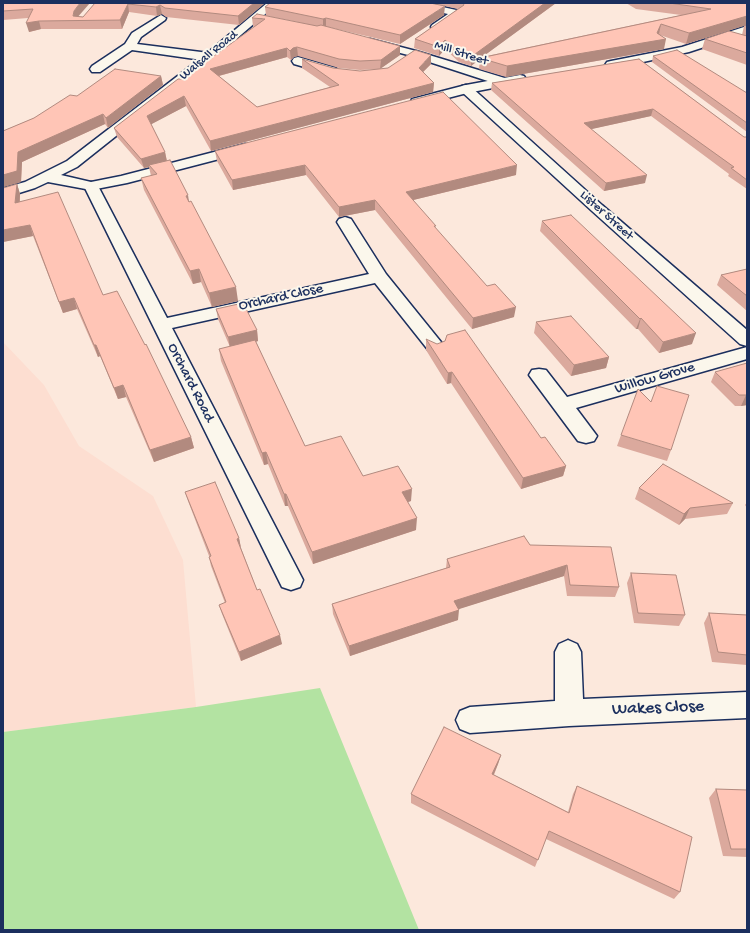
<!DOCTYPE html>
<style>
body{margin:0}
#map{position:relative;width:750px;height:933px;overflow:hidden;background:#fce8dc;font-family:"Gochi Hand",sans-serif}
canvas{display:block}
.frame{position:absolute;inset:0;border:4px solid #1b2f5e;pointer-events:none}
</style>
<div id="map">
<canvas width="750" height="933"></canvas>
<div class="frame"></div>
</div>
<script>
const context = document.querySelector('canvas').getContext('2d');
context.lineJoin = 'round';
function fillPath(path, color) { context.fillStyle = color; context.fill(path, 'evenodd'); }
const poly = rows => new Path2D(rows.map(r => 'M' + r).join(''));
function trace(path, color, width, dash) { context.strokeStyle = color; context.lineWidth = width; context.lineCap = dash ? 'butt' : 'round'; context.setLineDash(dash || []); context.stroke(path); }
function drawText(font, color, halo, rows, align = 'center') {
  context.font = font + ' "Gochi Hand",sans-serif'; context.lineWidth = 4; context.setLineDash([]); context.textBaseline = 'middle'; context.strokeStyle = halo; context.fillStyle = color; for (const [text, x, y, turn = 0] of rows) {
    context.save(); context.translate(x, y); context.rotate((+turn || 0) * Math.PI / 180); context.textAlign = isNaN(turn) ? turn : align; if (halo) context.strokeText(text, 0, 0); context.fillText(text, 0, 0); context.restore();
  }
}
const built = poly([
 [3,342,44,385,79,446,153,496,183,560,196,707,3,732]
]);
const green = poly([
 [320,688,419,930,3,930,3,732,196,707]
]);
const street = poly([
 [404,3,424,3,461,11,462,13,440,29,436,30,432,29,431,27,432,25,448,14,405,5,404,3],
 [161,15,166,18,165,20,141,37,137,44,209,53,213,55,215,57,213,59,209,61,132,50,100,72,92,72,90,69,92,66,125,44,132,33,161,15],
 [370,39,416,51,508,79,510,82,508,85,500,85,408,55,366,44,364,42,366,40,370,39],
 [298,57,336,68,338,71,336,74,332,75,294,64,292,61,294,58,298,57],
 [466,85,470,86,602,205,747,330,747,346,740,344,592,211,462,92,460,89,462,86,466,85],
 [91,182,96,183,98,186,167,318,369,274,337,222,339,219,345,217,351,219,386,274,445,347,443,351,436,353,429,351,375,283,172,328,303,580,300,587,291,590,282,587,84,186,86,183,91,182],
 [747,347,747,359,576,408,597,436,594,441,586,443,578,441,529,375,532,370,539,369,546,370,567,397,747,347],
 [568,640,577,644,581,652,583,699,747,692,747,718,569,726,470,733,460,729,456,720,460,711,470,707,555,701,555,652,559,644,568,640]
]);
const secondary = poly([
 [267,3,278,3,213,59,77,167,61,175,91,182,121,176,245,144,250,145,252,148,250,151,127,183,91,190,48,182,35,188,3,198,3,188,25,182,67,161,205,55,267,3],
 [747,26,747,33,689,52,611,69,607,68,605,65,607,62,611,61,682,47,747,26],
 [520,75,524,76,526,79,524,82,467,93,417,106,412,105,411,102,412,99,466,85,520,75]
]);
const wall = poly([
 [3,3,83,17,95,3,265,3,239,25,166,17,162,14,157,16,129,12,122,29,41,29,29,32,28,18,3,20],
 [431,3,556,3,482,57,681,15,636,9,626,3,747,3,747,65,702,49,705,39,742,35,744,26,746,25,686,44,660,35,664,49,506,77,479,69,480,59,471,66,459,62,445,49,439,56,414,48,415,39,458,9],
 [265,7,444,15,400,44,328,27,400,55,380,69,360,70,339,68,298,56,294,57,291,60,287,57,219,76,257,107,330,87,302,68,302,59,333,68,360,71,431,64,423,72,434,83,433,92,211,151,186,106,151,124,165,152,167,161,189,202,238,301,212,307,201,282,193,284,144,190,141,178,151,176,149,167,144,168,117,137,114,128,255,27,253,26,252,18,298,22,266,16],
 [653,56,747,93,747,132,652,62],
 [639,59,744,137,747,137,747,189,728,176,729,174,651,116,591,129,645,183,604,191,491,90,492,83],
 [161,76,163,85,108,128,105,124,22,162,21,182,3,187,3,131,34,118,77,96],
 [215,151,516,175,413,200,435,228,514,317,472,329,375,210,339,217,306,175,233,190,217,161],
 [17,184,20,194,20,202,103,295,191,437,194,448,154,462,126,397,118,399,100,356,98,357,77,309,63,313,33,236,3,242],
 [542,221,692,344,659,353,638,329,636,329,540,231],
 [747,269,747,311,717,285,721,275],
 [216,309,257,330,258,341,256,342,305,446,411,501,408,502,416,530,313,564,288,506,285,506,268,464,264,465,221,361,219,349,230,347,218,319],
 [536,322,609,357,606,368,571,376,534,333],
 [426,339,541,438,566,466,563,476,521,489,451,383,447,384,426,350],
 [747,363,747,405,741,406,735,406,711,382,715,372],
 [621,435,671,450,667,461,617,446],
 [639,488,733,503,727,514,685,519,679,525,635,499],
 [185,492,239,538,241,548,257,590,282,644,241,661,222,614,219,605,225,603,211,566,209,557,209,556,188,501],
 [747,502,747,508,745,505],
 [530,545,619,587,615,597,567,596,564,576,458,609,458,620,350,656,333,614,332,604,446,568,447,559],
 [631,573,685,615,679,626,634,623,627,583],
 [709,613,747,615,747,665,712,662,704,623],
 [501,755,498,764,494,775,568,812,573,794,577,786,680,892,674,899,546,839,535,867,411,803,411,794],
 [716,789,747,790,747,857,723,856,709,798]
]);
const shadedWall = poly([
 [80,3,90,3,76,19,73,16,74,11],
 [254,3,265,3,239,25,238,16],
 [545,3,556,3,481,58,480,58,480,59,471,66,471,57],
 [128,4,129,12,122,29,120,20],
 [160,5,162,14,157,16,156,7],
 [445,6,444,15,400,44,400,35],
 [747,16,747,25,686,44,689,33],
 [326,18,326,27,323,27,323,19],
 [39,21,41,29,29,32,26,23],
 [661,24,659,34,666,39,664,49,506,77,507,66,657,33],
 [445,40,445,49,439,56,439,47],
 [400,46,400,55,380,69,381,60],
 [297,47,298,56,294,57,291,60,290,51,293,48],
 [287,48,287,57,211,78,210,69],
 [431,55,431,64,418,77,419,68],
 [161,76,163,85,108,128,106,118],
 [434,83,433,92,211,151,210,141],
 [184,96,186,106,148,126,147,116],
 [653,109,651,116,583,131,584,123],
 [103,114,105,124,22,162,21,182,3,187,3,175,18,152],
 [165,152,167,162,149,165,149,167,144,168,141,159],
 [305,165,306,175,233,190,232,180],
 [517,165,516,175,405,202,406,192],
 [647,175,645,183,604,191,606,183],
 [17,184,20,194,19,213,15,203],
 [188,195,190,208,186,196],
 [375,200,375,210,339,217,339,207],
 [30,225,33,236,3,242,3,230],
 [199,269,201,282,193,284,190,271],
 [236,287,238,301,212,307,209,293],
 [74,298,77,309,63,313,59,302],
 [516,307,514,317,472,329,473,318],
 [641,318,638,329,636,329,640,319],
 [257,330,258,341,230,348,228,337],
 [696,333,692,344,659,353,663,342],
 [94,345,96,345,100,356,98,357],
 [609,357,606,368,571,376,574,365],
 [452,372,451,383,447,384,448,373],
 [123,385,126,397,118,399,114,388],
 [746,395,747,395,747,405,741,406],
 [191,437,194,448,154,462,150,450],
 [266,452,268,464,264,465,262,453],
 [566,466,563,476,521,489,523,478],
 [412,489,411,501,402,504,402,492],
 [284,494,286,494,288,506,285,506],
 [690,508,685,519,679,525,684,514],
 [417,518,416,530,313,564,312,552],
 [239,538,241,548,237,539],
 [567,565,564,576,453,611,454,601],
 [459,610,458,620,350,656,349,646],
 [280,635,282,644,241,661,239,652],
 [501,755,498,764,490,783,492,774]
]);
const building = poly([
 [3,3,80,3,74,11,73,16,83,17,95,3,254,3,238,16,165,8,160,5,156,7,128,4,120,20,39,21,26,23,33,9,3,11,3,3],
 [270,3,430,3,445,6,400,35,326,18,323,19,265,7,270,3],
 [463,3,545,3,471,57,460,53,445,40,439,47,415,39,464,5,463,3],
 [669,3,747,3,747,16,689,33,661,24,657,33,666,39,507,66,480,58,711,9,669,3],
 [257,14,317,26,321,25,400,46,381,60,360,61,339,59,297,47,293,48,290,51,287,48,210,69,257,107,339,85,302,59,333,68,360,71,388,68,415,50,431,55,419,68,434,83,210,141,184,96,147,116,165,152,141,159,114,128,178,79,182,79,265,19,252,18,257,14],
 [729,31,747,36,747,53,705,39,729,31],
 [677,50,747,93,747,123,653,56,677,50],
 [639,59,744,137,747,137,747,180,731,168,734,167,653,109,584,123,647,175,606,183,492,83,639,59],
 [115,69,161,76,106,118,103,114,18,152,17,171,3,175,3,131,34,118,70,95,77,96,115,69],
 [443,92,517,165,406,192,436,226,434,226,487,286,495,284,516,307,473,318,375,200,339,207,305,165,232,180,215,151,443,92],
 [170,160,188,195,186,196,189,202,191,201,236,287,209,293,199,269,190,271,141,178,157,174,149,165,170,160],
 [17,184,15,203,58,192,103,295,117,291,145,345,146,344,191,437,150,450,123,385,114,388,96,345,94,345,74,298,59,302,30,225,3,230,3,188,17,184],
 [571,215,696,333,663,342,641,318,640,319,542,221,571,215],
 [747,269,747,296,721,275,747,269],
 [243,303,257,330,228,337,216,309,243,303],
 [571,316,609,357,574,365,536,322,571,316],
 [465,330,541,438,545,437,566,466,523,478,452,372,448,373,426,339,437,344,445,341,447,335,465,330],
 [255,340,305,446,341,436,363,476,398,466,412,489,402,492,417,518,312,552,286,494,284,494,266,452,262,453,219,349,255,340],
 [747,363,747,395,739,395,715,372,747,363],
 [657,386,689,395,671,450,621,435,638,389,651,402,657,386],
 [663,464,733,503,690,508,684,514,639,488,663,464],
 [215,482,239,538,237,539,257,590,260,589,280,635,239,652,219,605,226,602,209,557,211,556,185,492,215,482],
 [524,536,530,545,611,547,619,587,570,585,567,565,454,601,459,610,349,646,332,604,450,567,447,559,524,536],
 [631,573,676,575,685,615,638,613,631,573],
 [709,613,747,615,747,655,718,652,709,613],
 [444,727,501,755,492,774,569,813,577,786,692,837,680,892,549,831,538,860,411,794,444,727],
 [716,789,747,790,747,849,731,849,716,789]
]);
const farStreetnames = [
 ["Mill Street",461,54,18],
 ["Walsall Road",209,56,-39],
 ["Lister Street",606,216,42]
];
const streetNames = [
 ["Orchard Close",281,298,-12],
 ["Willow Grove",655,379,-16],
 ["Orchard Road",190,383,63]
];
const nearStreetnames = [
 ["Wakes Close",658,709,-2]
];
fillPath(built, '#fdded1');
fillPath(green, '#b3e3a2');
trace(street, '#1b2f5e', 3);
trace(secondary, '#1b2f5e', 3);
fillPath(street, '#fbf7ec');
fillPath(secondary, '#fbf7ec');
fillPath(wall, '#dba99d');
fillPath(shadedWall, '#b28a7f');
fillPath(building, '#ffc5b6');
trace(building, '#b28a7f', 1);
drawText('13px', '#1b2f5e', '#fbf7ec', farStreetnames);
drawText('15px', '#1b2f5e', '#fbf7ec', streetNames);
drawText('18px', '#1b2f5e', '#fbf7ec', nearStreetnames);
</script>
